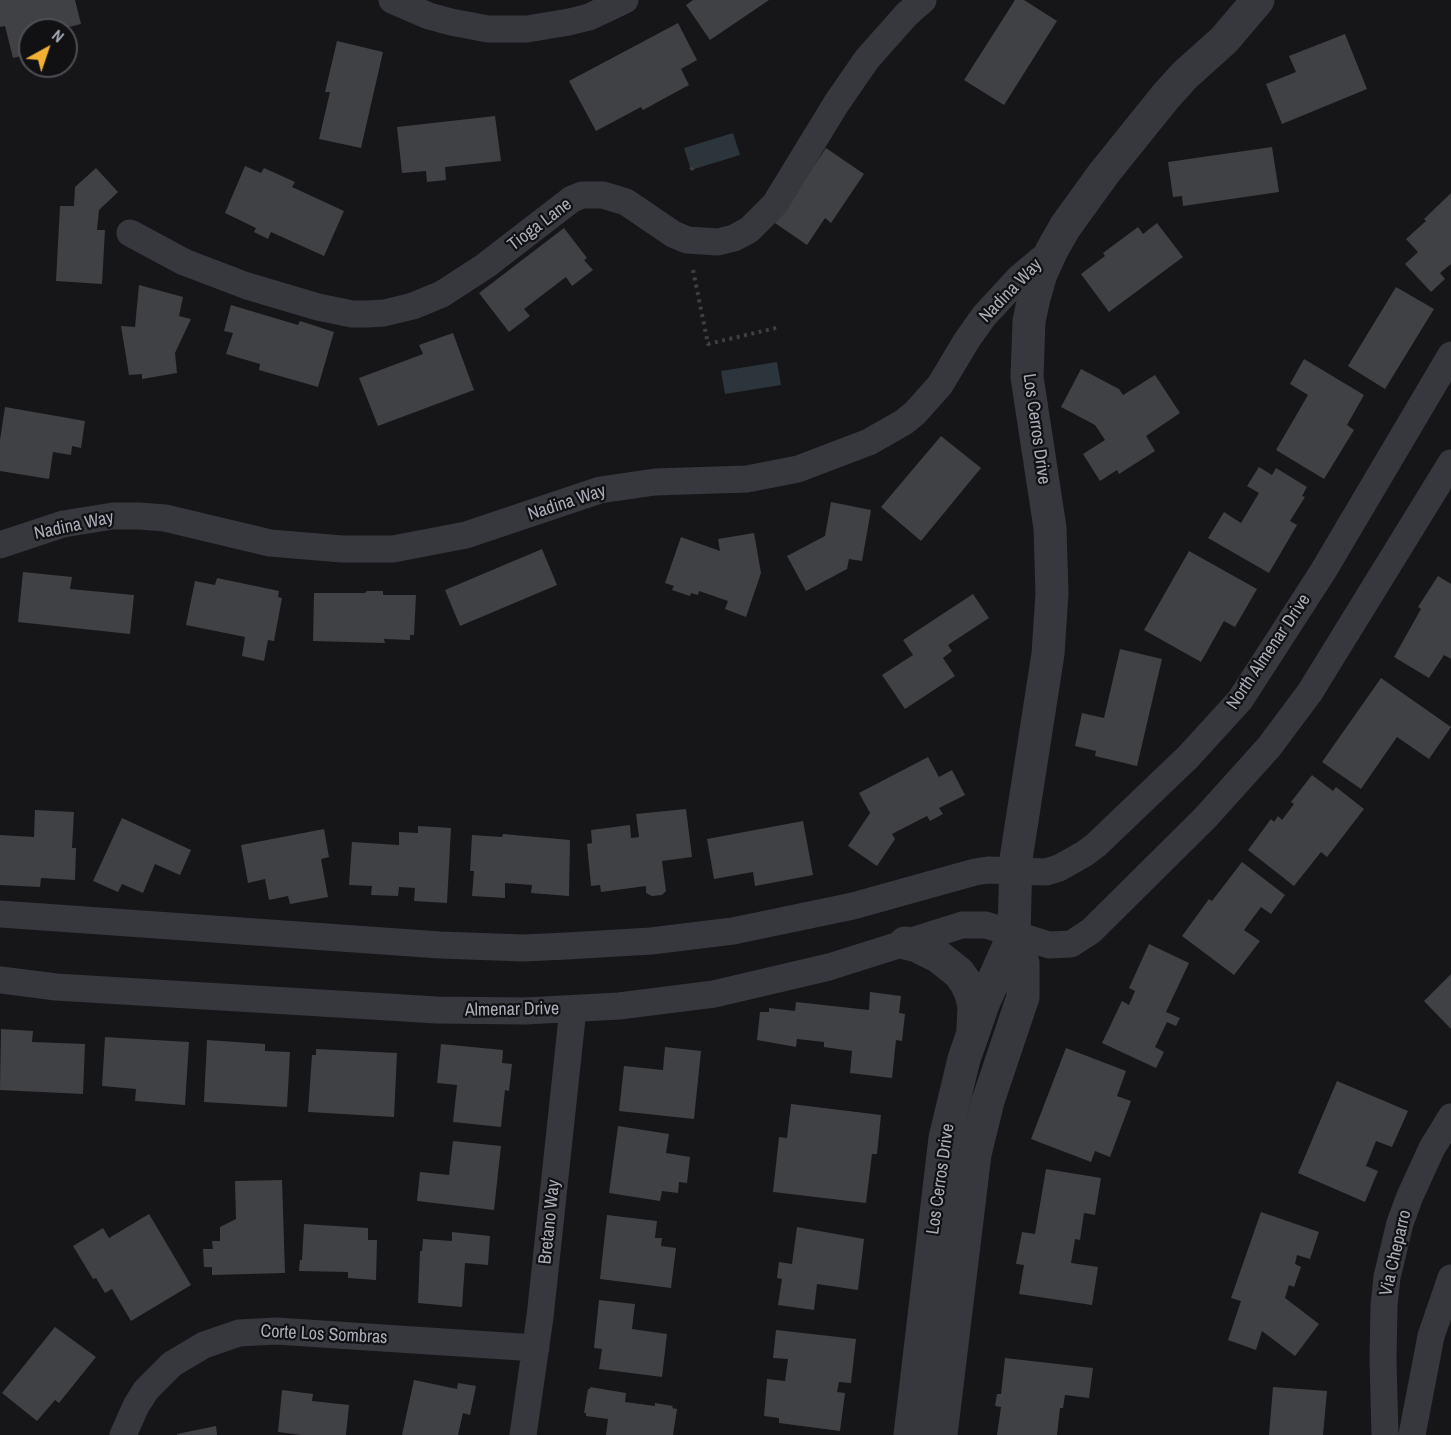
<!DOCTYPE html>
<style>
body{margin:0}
#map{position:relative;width:1451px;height:1435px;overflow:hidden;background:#161618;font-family:"Archivo Narrow",sans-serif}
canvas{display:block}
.north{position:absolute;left:18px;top:18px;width:60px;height:60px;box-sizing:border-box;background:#111113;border:2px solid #4d4f55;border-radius:50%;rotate:40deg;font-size:16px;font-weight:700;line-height:24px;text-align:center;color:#a8adb8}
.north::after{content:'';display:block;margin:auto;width:21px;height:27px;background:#f2b134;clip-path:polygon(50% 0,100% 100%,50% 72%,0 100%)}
</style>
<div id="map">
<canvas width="1451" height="1435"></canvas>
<div class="north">N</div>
</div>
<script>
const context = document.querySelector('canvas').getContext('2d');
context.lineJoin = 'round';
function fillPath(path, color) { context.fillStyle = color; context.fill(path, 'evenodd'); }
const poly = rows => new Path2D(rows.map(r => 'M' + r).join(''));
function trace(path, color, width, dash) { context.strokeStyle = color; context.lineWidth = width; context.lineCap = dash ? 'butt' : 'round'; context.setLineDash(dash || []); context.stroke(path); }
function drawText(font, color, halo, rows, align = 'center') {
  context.font = font + ' "Archivo Narrow",sans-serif'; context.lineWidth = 4.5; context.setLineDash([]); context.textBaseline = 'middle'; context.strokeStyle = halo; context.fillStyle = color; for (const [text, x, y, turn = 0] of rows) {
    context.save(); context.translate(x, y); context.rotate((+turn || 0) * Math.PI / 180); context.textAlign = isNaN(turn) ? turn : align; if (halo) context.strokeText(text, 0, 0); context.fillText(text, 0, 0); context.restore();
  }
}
const water = poly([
 [733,133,740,155,691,170,684,148],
 [777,362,781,385,725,394,721,371]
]);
const building = poly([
 [0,0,75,0,81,24,57,30,30,30,30,54,13,58,5,26,0,27],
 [693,0,769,0,710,40,686,5],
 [1015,0,1024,0,1057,21,1004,105,964,80],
 [678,23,697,60,681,69,689,85,643,110,641,107,596,131,569,81],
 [1345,34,1367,89,1282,124,1266,84,1296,72,1289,56],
 [337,41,383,52,361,148,319,139,330,92,325,92],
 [495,116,501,161,445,167,446,180,427,182,426,171,402,173,397,127],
 [1272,147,1279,192,1183,206,1182,196,1173,197,1168,162],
 [826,148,864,174,831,223,825,218,807,245,775,223],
 [245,166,261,173,264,168,295,182,292,187,344,211,324,256,271,232,268,239,254,232,256,228,225,213],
 [96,168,118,192,99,210,97,230,105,230,102,284,56,281,60,206,74,206,75,187],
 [1451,193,1451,264,1440,273,1445,279,1431,292,1405,264,1418,252,1406,239,1426,221,1424,219],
 [1157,223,1183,257,1109,312,1081,274,1105,256,1103,253,1138,227,1143,234],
 [564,228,587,258,584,260,593,270,572,286,566,277,524,309,530,316,509,332,479,293],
 [139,285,183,297,179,316,191,319,175,353,177,373,142,379,142,374,129,375,121,326,135,327],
 [1396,287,1434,309,1385,389,1348,366],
 [231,305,298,325,300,321,334,332,318,387,259,370,260,364,226,354,233,333,224,331],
 [453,333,474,390,378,426,359,378,423,354,419,345],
 [1304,359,1364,395,1347,425,1354,430,1324,479,1276,450,1308,395,1290,384],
 [1081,369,1119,389,1123,395,1155,375,1180,413,1146,436,1155,451,1119,474,1117,470,1100,481,1083,454,1105,440,1095,425,1061,407],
 [5,407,85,421,81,448,72,446,71,455,53,452,49,479,0,471,0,440],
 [941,436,981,468,921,541,881,507],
 [1259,467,1272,475,1276,468,1307,487,1302,496,1305,497,1290,521,1297,525,1269,573,1208,538,1224,512,1241,523,1259,493,1247,486],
 [831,502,871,510,862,561,849,559,847,569,806,591,787,556,825,536],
 [754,533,761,573,746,617,725,609,728,601,699,591,698,595,691,593,690,596,672,590,674,586,665,583,681,537,720,551,718,539],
 [542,549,557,585,460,626,445,590],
 [1189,551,1257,589,1235,627,1224,621,1201,662,1144,630],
 [23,572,72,577,70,589,134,595,130,634,18,622],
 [1438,576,1451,584,1451,659,1444,655,1429,678,1394,657,1421,609,1418,607],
 [217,578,279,591,278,597,282,598,274,641,268,640,264,661,242,656,245,637,186,625,195,581,215,585],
 [367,591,383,591,383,595,416,595,414,635,410,635,410,640,384,639,385,643,313,641,314,593,365,593],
 [973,594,989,618,948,645,952,651,943,658,955,676,905,709,882,675,913,655,903,640],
 [1120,649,1162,659,1137,766,1095,756,1096,751,1075,746,1082,713,1104,718],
 [1381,678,1451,727,1429,759,1397,737,1361,789,1322,762],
 [928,757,939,777,952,770,965,795,939,808,943,814,930,821,927,816,892,834,895,839,877,866,848,846,870,813,859,793],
 [1312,775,1333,791,1336,787,1364,809,1327,857,1321,852,1294,886,1248,850,1271,819,1274,822,1278,816,1282,820,1294,804,1291,802],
 [686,809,692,857,662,861,666,891,662,895,652,896,646,893,646,886,601,892,600,885,591,886,587,844,592,843,591,830,630,825,631,838,639,837,636,814],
 [35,810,74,812,72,848,76,848,75,880,41,878,40,887,0,885,0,835,34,837],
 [122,818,191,850,180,875,155,864,143,893,122,884,118,892,93,881],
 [803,821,813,875,755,886,753,872,714,879,707,839],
 [418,826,451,828,447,903,414,901,415,888,399,887,398,896,371,895,372,886,349,885,352,842,399,845,399,832,418,833],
 [324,829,329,857,321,859,328,897,290,904,288,896,269,900,265,879,248,883,241,845],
 [503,834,570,840,569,896,531,893,532,885,505,883,505,898,472,896,474,871,470,871,472,835,502,837],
 [1242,862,1285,895,1271,914,1261,907,1244,930,1260,941,1234,975,1182,936,1209,899,1212,901],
 [1149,944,1189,963,1166,1012,1180,1018,1176,1026,1167,1022,1155,1047,1164,1052,1156,1068,1102,1043,1122,1001,1129,1005,1135,991,1129,988],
 [1451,974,1451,1029,1424,1001],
 [870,992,901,996,899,1013,905,1014,902,1041,896,1040,892,1078,850,1073,852,1051,824,1047,824,1042,797,1039,796,1047,757,1040,760,1012,769,1012,769,1008,795,1011,796,1002,869,1010],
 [1,1029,33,1031,32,1042,85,1044,83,1094,0,1090],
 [105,1037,189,1042,185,1105,135,1101,136,1089,102,1086],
 [207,1040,265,1044,265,1051,290,1052,287,1107,204,1102],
 [441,1044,503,1050,502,1063,512,1064,509,1091,505,1090,501,1127,453,1122,457,1085,437,1083],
 [665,1047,701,1051,694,1119,619,1111,624,1066,663,1070],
 [1066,1048,1126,1071,1117,1096,1131,1101,1110,1157,1095,1151,1091,1162,1031,1139],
 [316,1049,397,1053,394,1117,308,1112,312,1055,316,1055],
 [1337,1081,1408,1111,1392,1147,1376,1141,1366,1166,1378,1171,1365,1202,1298,1173],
 [791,1104,881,1115,877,1154,872,1154,866,1203,773,1192,779,1137,787,1138],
 [618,1126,669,1134,666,1153,690,1157,687,1183,679,1182,678,1193,662,1191,660,1201,609,1193],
 [453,1141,501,1146,494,1210,417,1201,420,1172,449,1175],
 [1046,1169,1101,1178,1095,1215,1084,1213,1080,1240,1075,1239,1071,1263,1098,1267,1092,1305,1019,1294,1024,1265,1016,1264,1022,1232,1035,1234],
 [282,1180,285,1273,212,1275,212,1267,204,1267,203,1249,213,1249,212,1241,220,1241,220,1227,236,1219,235,1181],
 [1261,1212,1319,1232,1310,1259,1297,1255,1295,1264,1301,1267,1294,1287,1289,1285,1285,1298,1319,1324,1295,1356,1262,1331,1256,1350,1228,1340,1241,1301,1231,1298],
 [149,1214,191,1285,131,1321,112,1289,105,1293,96,1278,93,1279,73,1246,103,1228,109,1238],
 [607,1215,657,1221,655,1238,662,1238,661,1246,676,1248,671,1288,600,1279],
 [304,1224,368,1228,368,1240,377,1240,376,1280,348,1278,348,1272,299,1271,300,1260,302,1260],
 [797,1227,864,1239,858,1290,817,1284,814,1310,778,1305,782,1279,777,1278,779,1262,792,1264],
 [452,1232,490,1236,488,1265,465,1263,462,1307,418,1303,420,1251,422,1251,423,1239,452,1241],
 [599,1300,635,1304,632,1329,667,1334,662,1377,599,1369,602,1349,594,1348],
 [55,1327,96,1357,59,1403,55,1400,37,1421,2,1393],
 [776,1330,856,1339,851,1383,839,1382,837,1392,845,1393,840,1431,779,1423,779,1418,764,1416,767,1379,785,1381,788,1359,773,1358],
 [1005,1358,1093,1368,1089,1398,1065,1395,1063,1408,1060,1408,1057,1435,997,1435,1001,1407,995,1406,997,1394,1001,1394],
 [414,1380,457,1389,458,1383,476,1386,470,1415,463,1413,458,1435,402,1435],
 [590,1387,626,1393,625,1402,655,1406,655,1403,673,1406,672,1408,677,1409,673,1435,606,1435,608,1419,586,1416,586,1413,584,1413,588,1389,590,1389],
 [1273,1387,1327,1391,1323,1435,1269,1435],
 [282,1390,313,1394,312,1401,349,1405,346,1435,302,1435,278,1432],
 [216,1426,217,1435,177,1435,177,1434]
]);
const path = poly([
 [691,170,694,164],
 [693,270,708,344,780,327]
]);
const minor = poly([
 [392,0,429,16,451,22,488,29,527,29,569,22,589,17,625,0],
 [130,233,184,262,247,286,318,307,352,314,368,314,384,313,413,306,442,294,485,266,572,199,582,195,603,195,626,202,673,234,687,240,718,242,734,238,749,230,775,204,836,104,867,59,907,14,923,0],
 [0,545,63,524,113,516,139,516,165,518,270,543,342,549,393,549,466,535,600,490,655,482,747,479,798,469,869,442,904,422,915,413,940,385,967,340,984,316,1020,277,1051,251],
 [0,914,440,945,523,948,567,946,651,941,733,931,853,906,975,872,988,870,1046,872,1059,868,1084,854,1096,845,1188,757,1240,700,1322,573,1451,355],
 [0,980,56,987,437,1010,525,1011,619,1006,714,994,829,967,962,925,986,925,1049,945,1071,944,1091,931,1205,818,1269,747,1310,692,1451,463],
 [123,1435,136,1406,146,1390,172,1364,204,1345,239,1333,276,1331,536,1348],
 [523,1435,540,1317,573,1009],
 [1385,1435,1383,1360,1384,1305,1387,1277,1400,1223,1410,1196,1432,1148,1451,1117],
 [1412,1435,1431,1336,1451,1278]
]);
const tertiary = poly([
 [905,943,917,946,939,957,959,973,966,983,971,994,974,1006,973,1028],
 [910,1435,945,1138,964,1059,983,1004,1014,934,1016,859,1048,654,1052,593,1050,528,1027,377,1029,321,1034,298,1041,274,1052,250,1065,227,1104,173,1166,96,1185,75,1224,40,1258,0],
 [941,1435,975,1154,988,1101,1023,997,1023,963,1014,934]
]);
const streetNames = [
 ["Tioga Lane",540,225,-37],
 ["Nadina Way",1011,291,-46],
 ["Los Cerros Drive",1036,429,82],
 ["Nadina Way",567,503,-18],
 ["Nadina Way",74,526,-12],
 ["North Almenar Drive",1269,652,-56],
 ["Almenar Drive",512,1010,-1],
 ["Los Cerros Drive",941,1179,-82],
 ["Bretano Way",550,1222,-84],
 ["Via Cheparro",1396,1253,-77],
 ["Corte Los Sombras",324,1335,3]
];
fillPath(water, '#2c353c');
fillPath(building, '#404145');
trace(path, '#3d3f44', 4, [3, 4.5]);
trace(minor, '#37383d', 27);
trace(tertiary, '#37383d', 33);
drawText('18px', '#a8adb8', '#111113', streetNames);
</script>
